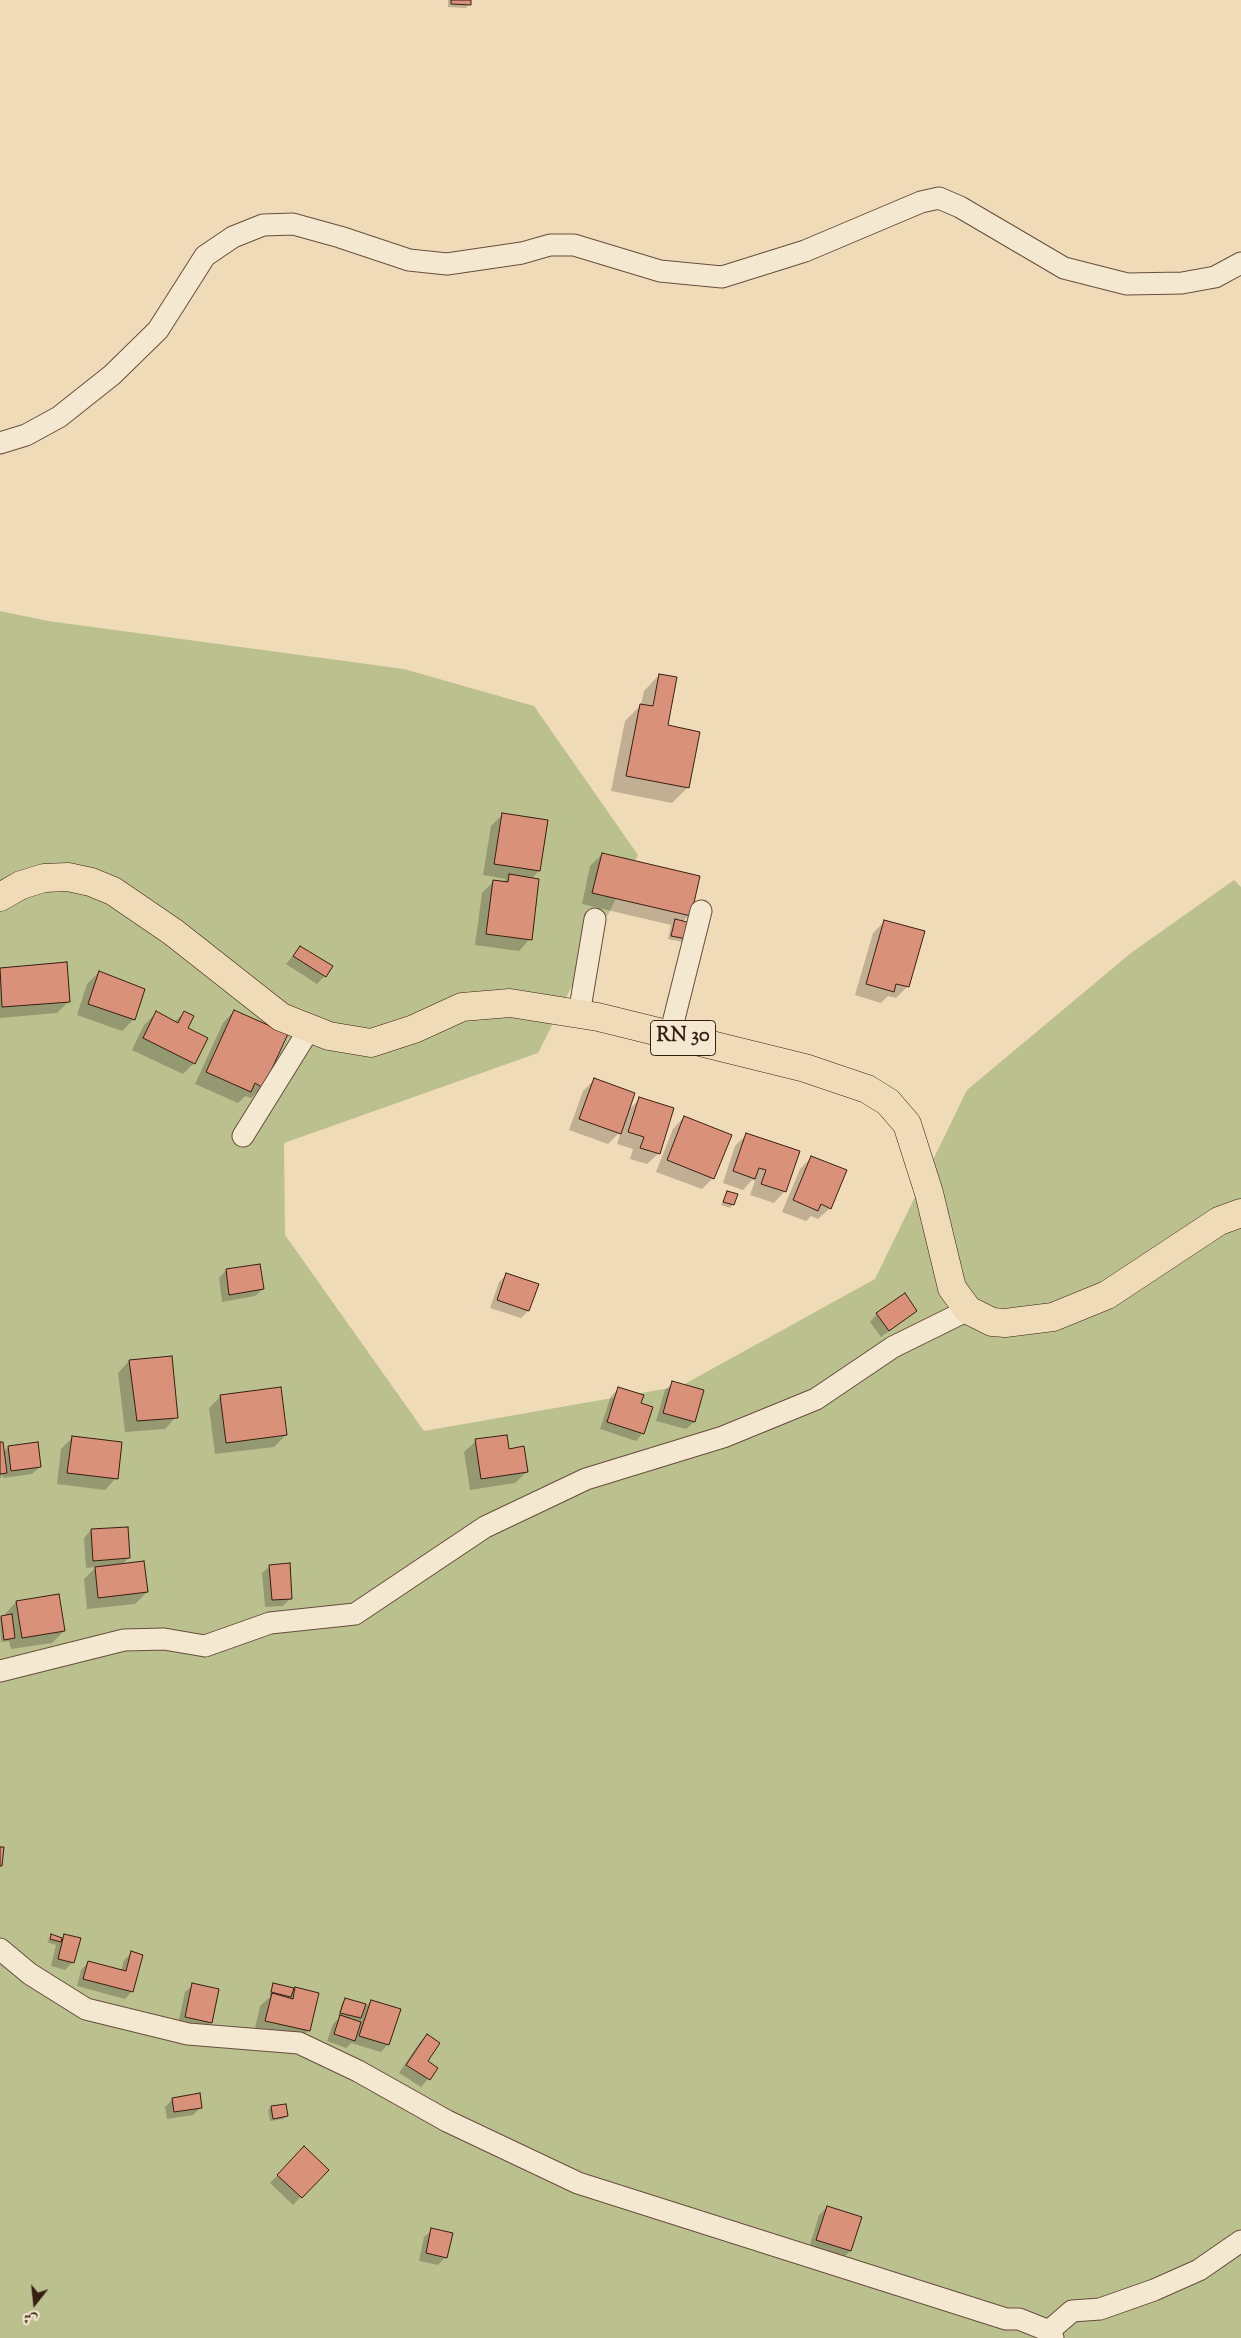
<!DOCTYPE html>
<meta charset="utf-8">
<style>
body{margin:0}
#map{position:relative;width:1241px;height:2338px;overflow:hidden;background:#f0dbb8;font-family:"Sorts Mill Goudy",Amiri,serif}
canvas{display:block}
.north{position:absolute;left:10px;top:2278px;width:50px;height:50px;-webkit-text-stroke:4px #f5e8d1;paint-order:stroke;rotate:196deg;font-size:14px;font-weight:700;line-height:20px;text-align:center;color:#391e14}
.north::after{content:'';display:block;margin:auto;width:18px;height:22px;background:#391e14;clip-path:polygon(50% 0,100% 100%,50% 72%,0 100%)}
</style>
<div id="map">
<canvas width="1241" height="2338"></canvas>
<div class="north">ش</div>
</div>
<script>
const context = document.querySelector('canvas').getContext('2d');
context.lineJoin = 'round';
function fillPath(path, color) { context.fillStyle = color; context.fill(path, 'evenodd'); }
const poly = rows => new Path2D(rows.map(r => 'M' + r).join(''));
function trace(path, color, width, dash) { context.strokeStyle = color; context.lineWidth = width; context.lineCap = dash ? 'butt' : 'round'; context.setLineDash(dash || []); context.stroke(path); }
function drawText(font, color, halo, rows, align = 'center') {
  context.font = font + ' "Sorts Mill Goudy",serif'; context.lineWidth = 4; context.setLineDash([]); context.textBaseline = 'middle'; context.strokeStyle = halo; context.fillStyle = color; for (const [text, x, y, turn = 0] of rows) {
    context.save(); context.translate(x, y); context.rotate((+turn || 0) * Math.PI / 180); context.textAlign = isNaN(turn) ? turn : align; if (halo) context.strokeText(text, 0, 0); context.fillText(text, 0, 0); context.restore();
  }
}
const green = poly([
 [0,611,48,621,404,669,534,706,638,855,538,1053,284,1143,285,1235,424,1431,681,1386,875,1279,967,1090,1131,953,1234,880,1241,887,1241,2338,0,2338]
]);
const shadow = poly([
 [448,0,470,0,469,4,466,8,448,7],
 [659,675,667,726,688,787,672,803,611,791,625,721,641,705,644,691],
 [503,814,539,871,531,879,530,939,519,951,475,945,482,893,493,882,502,883,506,879,483,875,491,826],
 [602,854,690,915,682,922,690,924,683,942,668,939,671,925,582,904,590,866],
 [885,921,907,987,896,998,888,996,881,1003,855,995,873,933],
 [300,947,325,976,317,984,286,964],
 [66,964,69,1001,57,1013,0,1018,0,969],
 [99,972,134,1019,122,1031,77,1015,87,984],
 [234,1011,262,1087,251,1098,245,1096,238,1103,195,1084,223,1023],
 [156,1013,174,1022,184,1013,194,1063,183,1074,132,1050,144,1025],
 [594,1080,627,1111,640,1099,659,1153,647,1164,630,1159,633,1149,617,1144,621,1131,608,1144,569,1130,583,1091],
 [684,1117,713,1178,702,1189,656,1172,673,1129],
 [747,1134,785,1191,774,1203,750,1195,755,1181,752,1180,743,1190,723,1183,735,1146],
 [812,1157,830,1208,818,1219,811,1216,806,1221,782,1212,800,1169],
 [727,1192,733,1204,730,1208,721,1205],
 [226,1270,263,1289,255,1296,222,1302,219,1278],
 [507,1274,537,1285,528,1311,521,1318,490,1308,499,1282],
 [916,1311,881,1337,870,1322,877,1314],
 [171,1357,176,1417,165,1429,125,1432,118,1373,129,1361],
 [673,1383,694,1422,686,1429,656,1421,665,1390],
 [619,1388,639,1404,643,1433,636,1441,600,1429,611,1396],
 [221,1396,286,1435,274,1447,215,1454,209,1408],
 [72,1438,116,1478,105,1490,57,1484,61,1449],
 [476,1441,508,1450,527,1472,515,1483,470,1490,464,1452],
 [0,1444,3,1453,8,1447,40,1467,32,1474,3,1478,3,1475,0,1478],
 [91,1530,129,1557,122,1565,147,1592,135,1604,87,1609,84,1579,96,1567,86,1568,84,1538],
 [270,1566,291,1598,283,1606,265,1607,262,1573],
 [16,1602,64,1631,52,1643,11,1649,9,1641,1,1642,0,1618,5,1616,5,1614],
 [52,1935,61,1939,64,1936,73,1962,65,1970,51,1966,56,1945,47,1942],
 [132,1953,132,1991,125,1999,77,1986,81,1970,89,1962,121,1971,124,1960],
 [274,1984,291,1993,296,1988,309,2030,297,2042,254,2032,260,2006,271,1996,269,1995],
 [193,1985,211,2022,203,2030,178,2024,185,1992],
 [345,1999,363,2009,371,2001,388,2044,381,2052,351,2043,346,2048,327,2041,333,2024,340,2017,338,2016,342,2003],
 [427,2035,426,2061,437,2068,421,2087,399,2073,419,2043],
 [173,2099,201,2107,193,2115,167,2119,165,2107],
 [271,2107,287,2116,283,2119,270,2121,268,2110],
 [304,2148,327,2170,293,2205,270,2183],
 [827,2207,850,2251,843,2258,809,2248,819,2215],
 [432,2230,446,2257,438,2265,419,2261,424,2237]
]);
const building = poly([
 [451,0,471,0,471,5,451,4,451,0],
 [659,674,677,677,668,725,700,732,689,788,626,776,640,704,653,706,659,674],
 [502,813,548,820,540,871,494,864,502,813],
 [602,853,700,876,691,916,592,893,602,853],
 [509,874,539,879,532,940,486,934,493,880,508,882,509,874],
 [675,919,691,923,687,939,671,936,675,919],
 [884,920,925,931,909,987,896,984,894,992,866,984,884,920],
 [300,946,333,966,326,977,293,956,300,946],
 [67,962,70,1002,2,1007,0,968,67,962],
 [99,971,145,989,135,1020,88,1004,99,971],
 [234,1010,288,1034,263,1088,255,1083,251,1092,206,1072,234,1010],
 [156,1011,178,1023,184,1011,194,1016,188,1028,208,1038,195,1064,143,1038,156,1011],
 [594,1078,635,1093,621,1134,579,1119,594,1078],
 [639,1097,674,1108,660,1154,640,1148,644,1137,628,1132,639,1097],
 [684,1116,732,1135,714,1179,667,1160,684,1116],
 [746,1133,800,1151,786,1192,761,1184,766,1170,759,1168,755,1179,733,1171,746,1133],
 [811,1156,847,1170,831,1209,821,1204,818,1211,793,1200,811,1156],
 [727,1191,738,1194,734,1205,723,1202,727,1191],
 [260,1264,264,1289,229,1295,226,1269,260,1264],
 [506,1273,539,1284,529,1311,497,1300,506,1273],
 [905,1293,917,1311,889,1331,876,1313,905,1293],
 [172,1356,178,1418,137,1421,129,1360,172,1356],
 [672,1381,704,1390,695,1422,663,1413,672,1381],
 [281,1387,287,1435,226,1443,220,1395,281,1387],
 [618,1387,644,1395,641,1403,653,1407,644,1434,607,1422,618,1387],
 [507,1435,509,1449,524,1446,528,1472,481,1479,475,1439,507,1435],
 [72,1436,122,1442,118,1479,67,1473,72,1436],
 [0,1442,3,1442,7,1473,0,1474,0,1442],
 [38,1442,41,1467,11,1471,8,1446,38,1442],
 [128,1527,130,1558,93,1561,91,1529,128,1527],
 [144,1561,148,1592,98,1598,95,1567,144,1561],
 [290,1563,292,1599,272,1600,269,1565,290,1563],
 [59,1594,65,1631,22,1638,16,1601,59,1594],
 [12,1614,15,1638,4,1640,1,1616,12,1614],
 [0,1847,4,1847,2,1866,0,1866,0,1847],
 [51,1934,62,1938,61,1942,50,1939,51,1934],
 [64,1934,81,1938,74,1963,58,1959,64,1934],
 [131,1951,143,1955,133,1992,83,1979,88,1961,126,1971,131,1951],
 [192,1983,219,1989,212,2023,185,2017,192,1983],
 [273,1983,294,1988,291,1997,271,1992,273,1983],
 [295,1987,319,1993,310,2031,265,2021,272,1993,293,1999,295,1987],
 [345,1998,366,2004,361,2018,340,2013,345,1998],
 [371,2000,401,2009,389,2045,359,2036,371,2000],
 [340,2015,361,2022,355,2041,334,2034,340,2015],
 [427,2034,440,2043,428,2061,438,2068,430,2080,406,2065,427,2034],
 [200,2093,202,2108,174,2112,172,2098,200,2093],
 [286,2104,288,2116,273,2119,271,2106,286,2104],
 [304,2146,329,2170,302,2198,277,2175,304,2146],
 [827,2206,862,2217,851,2251,816,2240,827,2206],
 [431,2228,453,2233,447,2258,426,2253,431,2228]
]);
const minor = poly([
 [0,443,26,435,59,417,112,375,158,330,205,256,233,237,263,225,293,224,340,237,409,260,447,264,522,253,550,245,574,245,660,271,722,277,805,251,921,202,939,198,960,207,1064,268,1127,284,1182,283,1215,277,1241,263],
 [579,1014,595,919],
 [670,1035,701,911],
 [243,1136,310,1028],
 [0,1671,124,1640,164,1639,205,1646,270,1623,355,1614,485,1527,586,1479,723,1437,816,1399,893,1347,968,1310],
 [0,1949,30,1974,86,2009,188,2034,299,2043,358,2071,447,2121,578,2183,1006,2319,1019,2319,1049,2331,1053,2338],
 [1049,2331,1072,2311,1100,2309,1154,2290,1199,2270,1241,2241]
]);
const major = poly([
 [0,897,21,885,44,878,68,877,91,882,113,891,173,932,281,1017,329,1036,371,1043,414,1029,462,1007,510,1003,598,1017,805,1068,867,1089,888,1102,907,1124,929,1193,952,1288,968,1310,992,1322,1005,1323,1053,1317,1107,1295,1219,1221,1241,1213]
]);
const shields = [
 [683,1038,65]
];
const shieldNames = [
 ["RN 30",683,1038]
];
fillPath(green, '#bac08e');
fillPath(shadow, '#0003');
fillPath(building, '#da9179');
trace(building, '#391e14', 1);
trace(minor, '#674d3d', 23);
trace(major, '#391e14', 29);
trace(minor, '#f5e8d1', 21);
trace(major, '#f0dbb8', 28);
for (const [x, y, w] of shields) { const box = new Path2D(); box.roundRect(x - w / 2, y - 17.5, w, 35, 4); context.fillStyle = '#f5e8d1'; context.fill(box); trace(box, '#391e14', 1); }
drawText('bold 20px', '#391e14', null, shieldNames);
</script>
